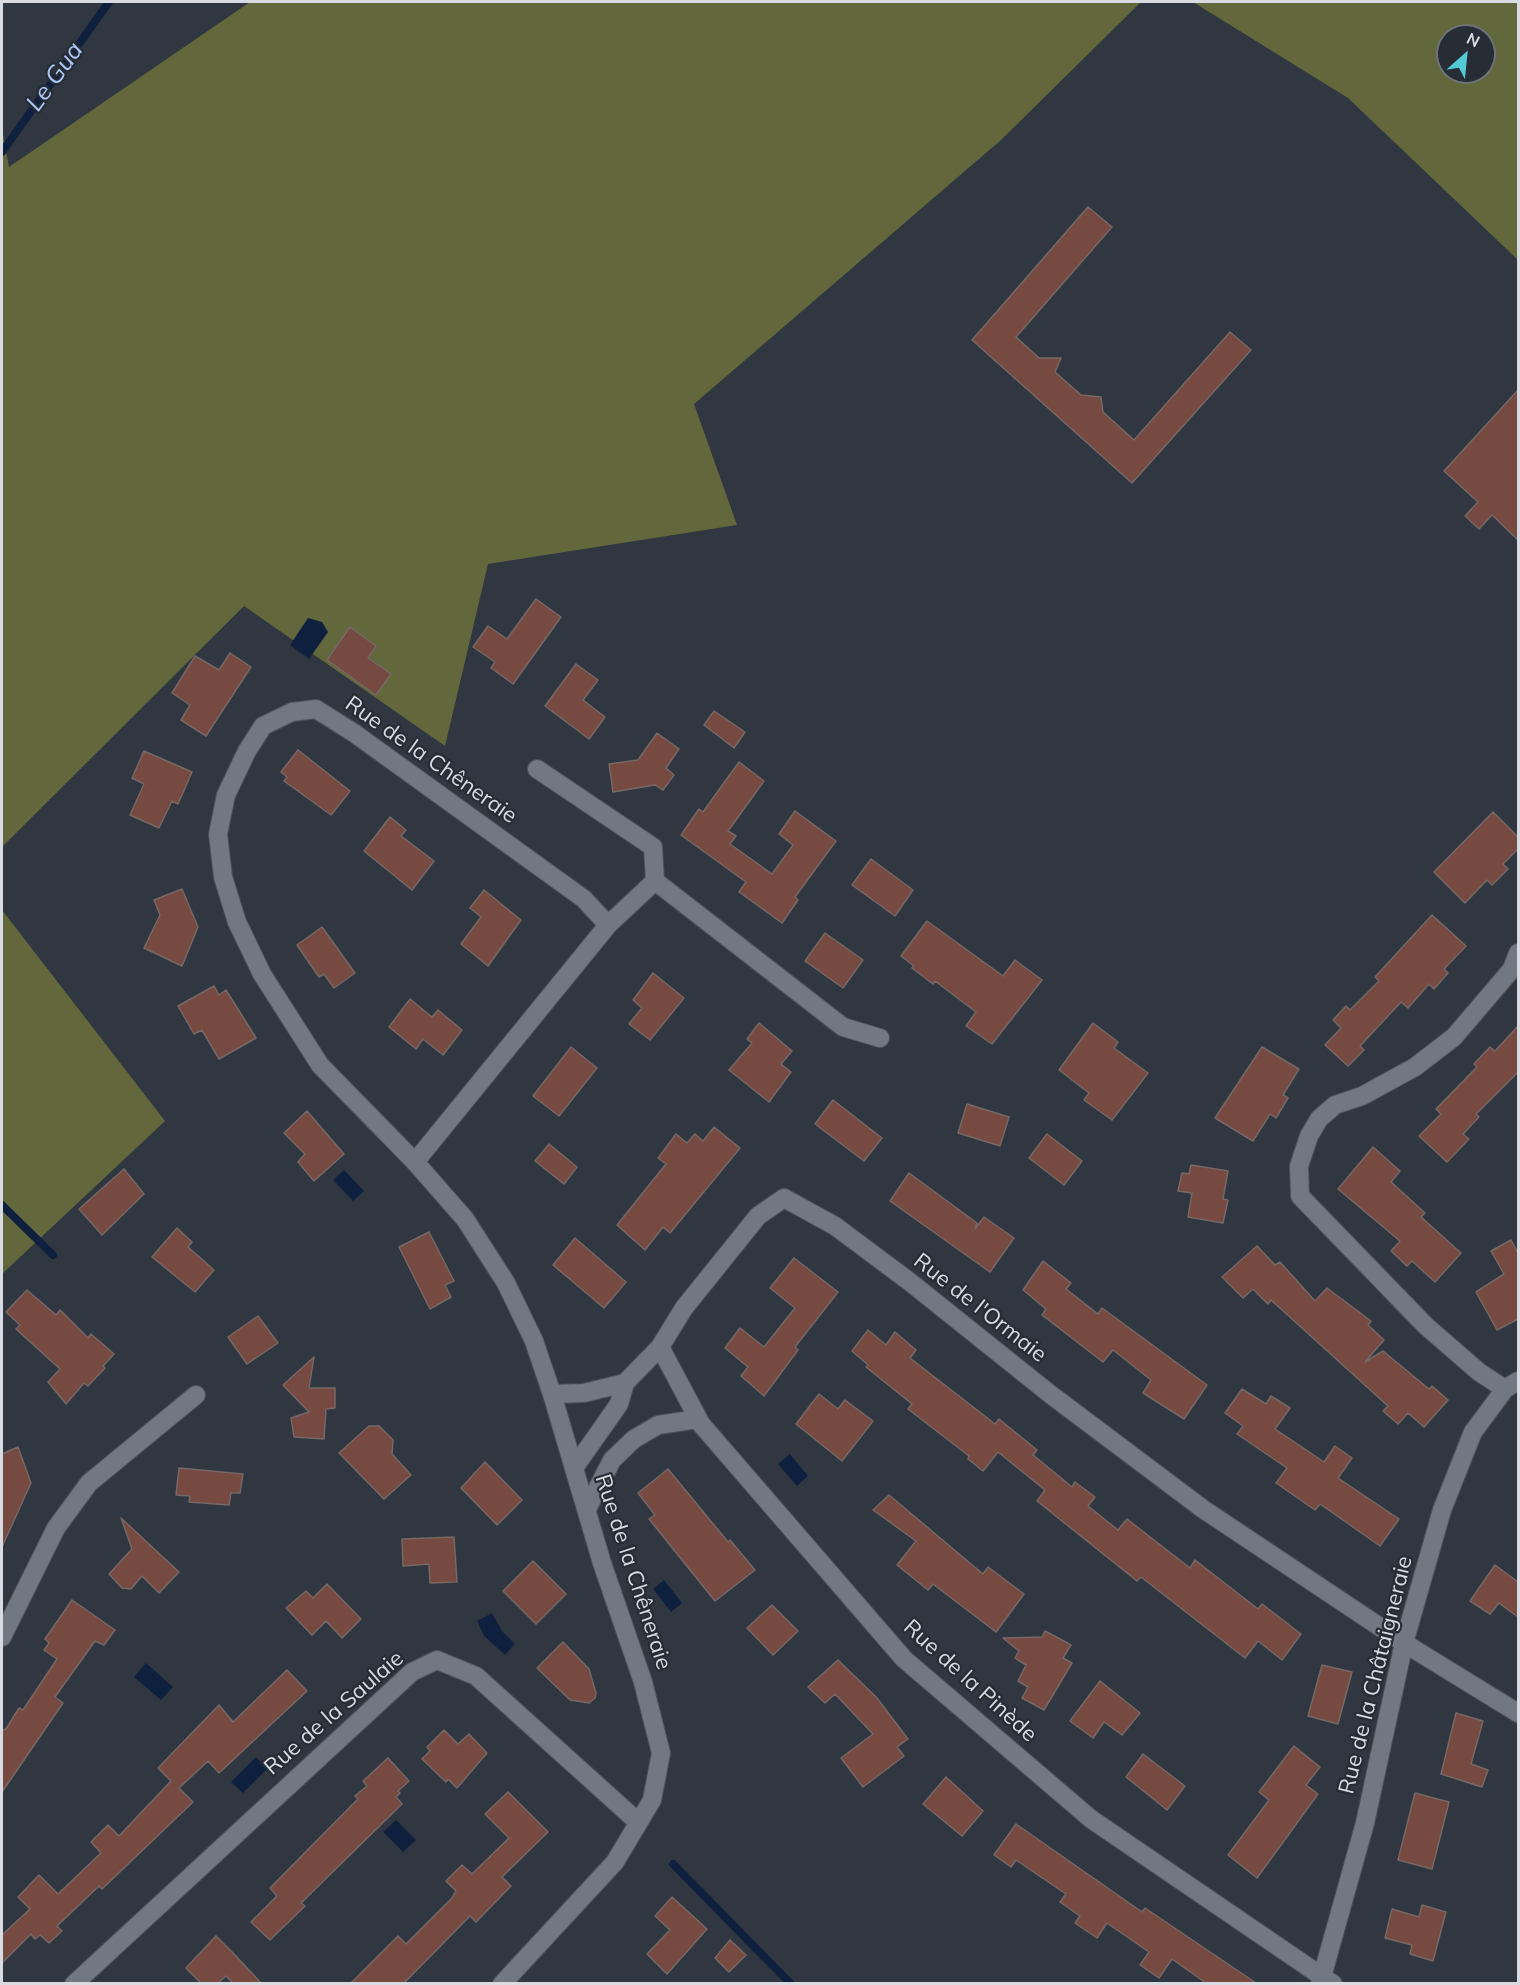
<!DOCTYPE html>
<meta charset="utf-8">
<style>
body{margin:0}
#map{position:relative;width:1520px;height:1985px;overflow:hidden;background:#313740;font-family:Mulish,sans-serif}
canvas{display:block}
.frame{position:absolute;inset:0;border:3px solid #d8dbe1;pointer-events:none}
.north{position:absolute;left:1436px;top:24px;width:60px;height:60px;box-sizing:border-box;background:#272d35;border:2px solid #6e737a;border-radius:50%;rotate:27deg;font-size:16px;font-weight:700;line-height:24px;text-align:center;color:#d8dbe1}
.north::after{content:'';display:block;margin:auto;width:21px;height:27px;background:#52cbd7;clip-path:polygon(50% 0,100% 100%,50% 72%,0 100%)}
</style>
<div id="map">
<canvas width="1520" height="1985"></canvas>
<div class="frame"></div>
<div class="north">N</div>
</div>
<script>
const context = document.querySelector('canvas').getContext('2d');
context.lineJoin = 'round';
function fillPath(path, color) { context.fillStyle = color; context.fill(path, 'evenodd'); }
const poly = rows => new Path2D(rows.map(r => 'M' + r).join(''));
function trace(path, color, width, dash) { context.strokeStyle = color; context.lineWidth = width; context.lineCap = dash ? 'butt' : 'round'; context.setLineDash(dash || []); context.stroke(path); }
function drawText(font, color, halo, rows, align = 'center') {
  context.font = font + ' Mulish,sans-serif'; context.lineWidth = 4.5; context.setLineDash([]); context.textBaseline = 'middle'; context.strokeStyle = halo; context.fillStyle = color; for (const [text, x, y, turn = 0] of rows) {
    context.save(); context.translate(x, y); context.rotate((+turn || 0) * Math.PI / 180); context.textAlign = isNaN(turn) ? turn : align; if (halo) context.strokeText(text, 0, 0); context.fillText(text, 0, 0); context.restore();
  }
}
const forest = poly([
 [250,2,1141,2,1001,140,694,404,737,525,488,564,445,746,244,606,2,847,2,129,9,167],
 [1193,2,1518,2,1518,260,1348,98],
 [1448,36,1484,36,1484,72,1448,72],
 [2,910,165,1121,2,1274]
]);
const water = poly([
 [308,618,322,622,328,632,309,659,290,645],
 [344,1170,364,1191,353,1201,333,1180],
 [790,1454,808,1476,797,1486,778,1464],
 [664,1580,682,1603,671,1612,653,1589],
 [492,1613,502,1631,515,1644,505,1655,484,1636,477,1621],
 [146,1663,173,1687,161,1700,134,1677],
 [256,1757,267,1769,243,1793,231,1782],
 [396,1820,416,1840,403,1852,383,1832]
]);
const stream = poly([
 [2,152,109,2],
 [2,1205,53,1255],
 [673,1864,791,1984]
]);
const building = poly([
 [1088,207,1112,227,1016,337,1039,358,1061,358,1055,372,1081,395,1101,397,1103,412,1134,440,1230,332,1251,350,1132,483,972,340,1088,207],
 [1518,390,1518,540,1492,515,1479,529,1465,516,1478,502,1444,471,1518,390],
 [536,599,561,617,513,684,491,668,495,662,473,647,488,626,507,639,536,599],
 [350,627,376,646,368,658,391,674,376,695,327,660,350,627],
 [230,653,251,667,206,736,181,720,190,705,172,693,195,656,219,670,230,653],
 [576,664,598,680,583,700,605,717,589,739,545,706,576,664],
 [714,711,745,732,734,748,704,725,714,711],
 [657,733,679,749,666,768,674,775,663,790,655,785,613,792,609,764,638,760,657,733],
 [298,750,350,791,331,815,284,781,287,777,281,772,298,750],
 [144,751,192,772,178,804,172,801,159,828,130,815,144,784,132,778,144,751],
 [739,762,764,781,728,831,736,836,730,844,772,874,793,845,779,834,795,811,836,841,795,897,798,900,782,923,739,892,746,882,681,835,699,809,703,812,739,762],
 [1493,812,1518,837,1518,849,1503,864,1508,869,1492,885,1487,880,1465,903,1434,872,1493,812],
 [390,817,406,830,401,836,434,861,412,890,364,851,390,817],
 [871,859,913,890,895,916,852,885,871,859],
 [182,889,198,927,182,966,144,948,160,915,154,900,182,889],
 [484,890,521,920,488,966,461,944,481,917,470,908,484,890],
 [1432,915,1466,946,1444,969,1448,973,1434,989,1429,984,1408,1008,1401,1002,1360,1046,1364,1050,1348,1066,1325,1045,1341,1028,1333,1020,1346,1006,1350,1010,1379,981,1375,977,1432,915],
 [927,921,1003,976,1015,960,1042,980,992,1044,966,1026,976,1012,935,981,933,984,912,968,914,966,901,956,927,921],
 [322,927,355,973,334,988,324,974,319,977,297,945,322,927],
 [825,933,863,960,843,988,805,961,825,933],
 [653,973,684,998,650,1040,629,1024,642,1008,633,1000,653,973],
 [214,986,219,995,226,990,256,1038,219,1059,202,1030,194,1034,178,1006,214,986],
 [410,999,432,1017,438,1010,462,1030,443,1055,423,1039,416,1049,389,1027,410,999],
 [759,1023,792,1051,781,1064,791,1072,769,1102,729,1070,752,1043,747,1039,759,1023],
 [1093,1023,1118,1042,1114,1048,1148,1073,1112,1120,1084,1100,1089,1093,1059,1070,1093,1023],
 [1518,1026,1518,1072,1476,1114,1479,1117,1463,1134,1469,1139,1447,1162,1419,1136,1441,1114,1436,1109,1477,1067,1474,1064,1490,1047,1495,1051,1518,1026],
 [571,1047,597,1068,559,1116,533,1096,571,1047],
 [1262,1047,1299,1069,1283,1095,1288,1098,1276,1118,1270,1114,1253,1141,1215,1118,1262,1047],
 [833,1100,882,1138,864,1161,815,1124,833,1100],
 [967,1104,1009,1117,1000,1146,958,1133,967,1104],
 [307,1111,344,1154,314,1181,298,1162,305,1154,284,1133,307,1111],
 [714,1127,740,1148,670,1233,663,1227,645,1250,617,1225,666,1164,658,1158,676,1134,687,1143,695,1134,703,1141,714,1127],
 [1047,1134,1082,1161,1064,1185,1029,1158,1047,1134],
 [549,1144,577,1167,564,1184,535,1161,549,1144],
 [1373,1147,1400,1171,1391,1182,1425,1213,1421,1217,1461,1253,1435,1282,1412,1261,1407,1266,1391,1251,1400,1241,1338,1189,1373,1147],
 [1191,1165,1228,1171,1223,1199,1228,1200,1223,1223,1188,1217,1192,1193,1178,1191,1182,1173,1189,1174,1191,1165],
 [124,1169,144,1194,102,1235,79,1209,124,1169],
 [909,1173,977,1223,975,1229,984,1217,1014,1238,990,1272,890,1201,909,1173],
 [177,1228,192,1242,188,1247,214,1270,195,1292,152,1257,177,1228],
 [429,1232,454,1281,445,1285,451,1297,430,1309,399,1247,429,1232],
 [575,1238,626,1282,604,1308,553,1265,575,1238],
 [1511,1240,1518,1253,1518,1319,1497,1330,1476,1292,1504,1274,1491,1251,1511,1240],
 [1257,1246,1275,1265,1280,1262,1315,1301,1327,1288,1371,1321,1368,1325,1384,1340,1365,1362,1383,1351,1429,1389,1432,1386,1448,1400,1424,1427,1408,1413,1398,1424,1383,1411,1388,1406,1271,1300,1268,1304,1253,1289,1243,1298,1222,1277,1257,1246],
 [794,1258,838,1292,795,1347,798,1350,764,1396,741,1376,748,1367,725,1348,740,1328,764,1347,795,1308,770,1288,794,1258],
 [1043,1261,1071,1283,1066,1289,1098,1314,1102,1308,1207,1385,1184,1419,1143,1393,1151,1380,1113,1350,1103,1362,1042,1315,1046,1309,1023,1290,1043,1261],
 [27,1290,56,1315,60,1310,88,1338,91,1334,114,1354,103,1366,105,1368,88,1386,84,1383,66,1404,48,1382,60,1369,16,1329,20,1325,6,1312,27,1290],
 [258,1316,278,1343,247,1364,228,1337,258,1316],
 [868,1330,886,1345,895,1332,916,1350,910,1358,995,1424,999,1419,1037,1450,1033,1455,1072,1487,1075,1482,1095,1497,1088,1506,1118,1530,1127,1519,1190,1568,1195,1560,1258,1609,1262,1604,1301,1634,1282,1660,1258,1641,1245,1658,1141,1577,1137,1581,1037,1501,1045,1490,998,1452,983,1471,968,1459,969,1456,908,1409,912,1404,866,1367,868,1365,852,1351,868,1330],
 [314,1357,309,1388,335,1388,335,1408,326,1409,324,1439,294,1437,291,1418,309,1412,283,1385,314,1357],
 [1242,1389,1266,1404,1271,1396,1290,1408,1275,1429,1324,1462,1335,1446,1352,1458,1338,1478,1399,1519,1380,1546,1320,1504,1315,1510,1276,1483,1287,1468,1237,1434,1243,1426,1225,1413,1242,1389],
 [819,1394,838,1409,845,1400,873,1421,842,1461,796,1424,819,1394],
 [369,1426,379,1426,393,1440,392,1454,411,1475,384,1499,339,1453,369,1426],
 [18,1447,31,1483,2,1547,2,1454,18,1447],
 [485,1462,522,1500,497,1525,461,1488,485,1462],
 [179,1468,243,1474,240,1493,231,1493,229,1505,189,1502,190,1496,176,1495,179,1468],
 [668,1469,728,1542,730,1540,755,1570,715,1601,649,1519,655,1515,638,1493,668,1469],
 [889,1495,983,1574,988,1567,1024,1594,996,1632,933,1584,928,1590,897,1565,916,1541,873,1510,889,1495],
 [121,1518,179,1572,159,1593,142,1576,131,1589,122,1588,109,1574,132,1549,121,1518],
 [454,1537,457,1582,430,1583,429,1564,403,1566,402,1539,454,1537],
 [533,1561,566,1594,536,1624,503,1591,533,1561],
 [1495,1565,1518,1582,1518,1617,1499,1603,1490,1614,1470,1601,1495,1565],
 [327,1584,361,1619,342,1638,326,1621,312,1635,286,1608,306,1591,313,1598,327,1584],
 [72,1600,115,1630,104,1645,95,1641,55,1697,63,1703,2,1792,2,1730,6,1729,19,1708,23,1710,57,1659,44,1650,49,1643,45,1639,72,1600],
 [772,1605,798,1631,773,1655,747,1628,772,1605],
 [1045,1631,1071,1645,1063,1658,1072,1663,1044,1710,1022,1698,1028,1687,1018,1681,1026,1665,1015,1658,1019,1651,1003,1638,1042,1637,1045,1631],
 [563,1642,589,1669,596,1693,595,1698,589,1703,570,1700,537,1668,563,1642],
 [838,1660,877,1698,908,1739,897,1747,904,1756,863,1787,841,1758,873,1734,835,1694,825,1703,808,1687,838,1660],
 [1322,1665,1352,1672,1338,1724,1308,1716,1322,1665],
 [287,1670,307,1691,219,1773,208,1761,179,1788,193,1802,102,1889,99,1886,57,1926,62,1931,49,1943,40,1935,35,1939,31,1934,2,1963,2,1935,30,1909,18,1897,39,1875,58,1894,101,1853,91,1842,108,1825,119,1836,171,1781,158,1768,219,1705,233,1722,287,1670],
 [1100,1681,1140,1713,1122,1735,1104,1722,1093,1738,1070,1721,1100,1681],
 [1456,1713,1483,1721,1471,1764,1488,1770,1482,1787,1441,1774,1456,1713],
 [444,1730,458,1744,469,1734,487,1753,457,1788,448,1779,446,1782,422,1759,430,1751,427,1747,444,1730],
 [1294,1746,1320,1767,1306,1785,1318,1794,1257,1878,1228,1855,1269,1800,1259,1792,1294,1746],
 [1143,1754,1185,1786,1167,1810,1126,1777,1143,1754],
 [388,1758,409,1781,398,1791,400,1793,396,1797,402,1804,301,1903,305,1906,270,1940,251,1922,277,1896,270,1888,358,1799,355,1796,367,1786,363,1781,388,1758],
 [946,1777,983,1811,962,1836,923,1804,946,1777],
 [508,1792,548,1832,502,1877,511,1886,476,1922,470,1916,404,1983,351,1983,398,1936,406,1944,452,1898,456,1891,446,1881,462,1865,472,1874,509,1838,485,1814,508,1792],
 [1415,1793,1449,1802,1432,1869,1398,1860,1415,1793],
 [1016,1824,1142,1912,1145,1908,1256,1983,1206,1983,1172,1959,1159,1978,1140,1965,1149,1952,1107,1923,1097,1938,1075,1923,1080,1916,1060,1902,1066,1894,1016,1860,1011,1867,994,1855,1016,1824],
 [672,1897,707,1929,667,1974,647,1954,670,1930,655,1916,672,1897],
 [1422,1905,1446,1912,1433,1961,1410,1954,1412,1945,1385,1938,1392,1909,1419,1917,1422,1905],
 [216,1936,233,1953,261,1983,233,1983,226,1976,218,1983,201,1983,186,1968,216,1936],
 [730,1940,746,1955,729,1972,715,1958,730,1940]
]);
const street = poly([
 [537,769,653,847,655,881,843,1027,880,1038],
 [608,925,655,881],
 [1518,953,1512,969,1454,1037,1415,1067,1362,1096,1335,1105,1319,1119,1309,1136,1299,1166,1300,1196,1426,1326,1479,1372,1505,1389,1518,1381],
 [415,1162,608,925,584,899,354,733,316,709,292,712,263,726,247,751,226,795,218,834,223,877,237,922,262,974,320,1065,415,1162,465,1219,506,1283,534,1341,552,1394,602,1563,643,1682,661,1753,652,1800,615,1862,502,1984],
 [660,1347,701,1424,904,1659,1091,1819,1333,1984],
 [552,1394,584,1393,625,1383,660,1347,684,1308,758,1216,784,1198,835,1226,910,1282,1050,1394,1203,1509,1404,1643,1518,1713],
 [574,1468,619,1404,625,1383],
 [587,1509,612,1460,634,1439,658,1425,698,1419],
 [2,1637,56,1528,89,1483,196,1395],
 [74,1984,412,1672,437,1660,476,1676,638,1822],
 [1320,1984,1365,1823,1404,1643,1442,1510,1473,1432,1505,1389]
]);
const streetNames = [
 ["Rue de la Chêneraie",431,760,35],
 ["Rue de l'Ormaie",980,1308,38],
 ["Rue de la Chêneraie",633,1572,72],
 ["Rue de la Châtaigneraie",1376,1675,-76],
 ["Rue de la Pinède",970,1681,42],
 ["Rue de la Saulaie",334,1713,-41]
];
const waterNames = [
 ["Le Gua",55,77,-54]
];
fillPath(forest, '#62673c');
fillPath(water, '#0f203f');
trace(stream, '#0f203f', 8);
fillPath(building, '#764941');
trace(building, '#766866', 1.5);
trace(street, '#4e535a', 20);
trace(street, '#717882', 18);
drawText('22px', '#d8dbe1', '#272d35', streetNames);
drawText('italic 24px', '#acc8f8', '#272d35', waterNames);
</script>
